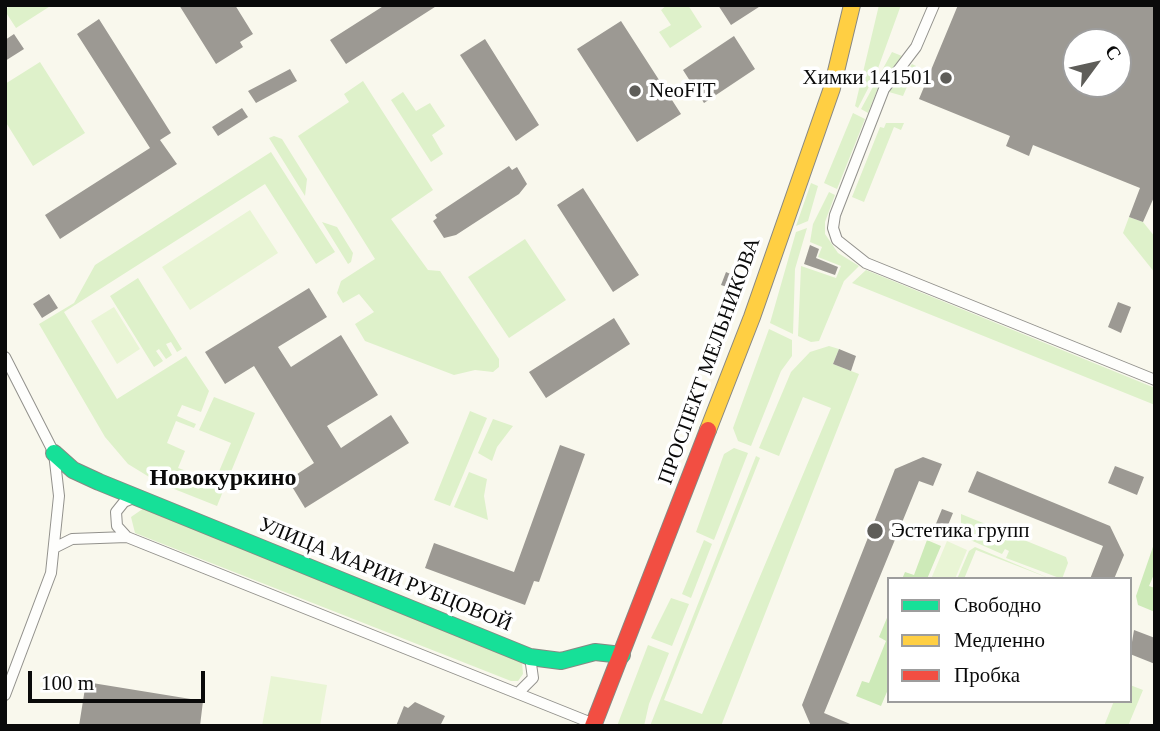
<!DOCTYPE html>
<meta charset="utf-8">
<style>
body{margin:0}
#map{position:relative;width:1160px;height:731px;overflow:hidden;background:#f9f8ed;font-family:"Times New Roman",serif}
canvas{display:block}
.frame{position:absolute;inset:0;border:7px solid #0a0a0a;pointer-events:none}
.legend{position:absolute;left:887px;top:577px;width:245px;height:126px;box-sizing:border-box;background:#fff;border:2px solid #9d9d9d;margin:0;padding:9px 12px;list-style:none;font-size:21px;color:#0a0a0a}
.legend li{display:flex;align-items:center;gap:14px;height:35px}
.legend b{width:35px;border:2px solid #9d9d9d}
.north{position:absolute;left:1062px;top:28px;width:70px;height:70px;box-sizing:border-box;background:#fff;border:2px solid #9d9d9d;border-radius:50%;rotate:57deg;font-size:19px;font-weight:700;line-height:28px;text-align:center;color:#0a0a0a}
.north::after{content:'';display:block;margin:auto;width:24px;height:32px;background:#5e5d59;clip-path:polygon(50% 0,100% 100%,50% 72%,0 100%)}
.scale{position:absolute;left:28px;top:671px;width:177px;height:32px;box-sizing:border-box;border:4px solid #0a0a0a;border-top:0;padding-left:9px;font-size:21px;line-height:24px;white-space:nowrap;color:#0a0a0a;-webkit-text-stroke:5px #fff;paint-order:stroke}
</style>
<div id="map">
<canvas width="1160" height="731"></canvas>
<div class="frame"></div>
<ul class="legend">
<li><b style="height:9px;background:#16e098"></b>Свободно</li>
<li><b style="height:9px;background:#ffcf43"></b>Медленно</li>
<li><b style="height:9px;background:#f24e42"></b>Пробка</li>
</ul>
<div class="north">С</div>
<div class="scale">100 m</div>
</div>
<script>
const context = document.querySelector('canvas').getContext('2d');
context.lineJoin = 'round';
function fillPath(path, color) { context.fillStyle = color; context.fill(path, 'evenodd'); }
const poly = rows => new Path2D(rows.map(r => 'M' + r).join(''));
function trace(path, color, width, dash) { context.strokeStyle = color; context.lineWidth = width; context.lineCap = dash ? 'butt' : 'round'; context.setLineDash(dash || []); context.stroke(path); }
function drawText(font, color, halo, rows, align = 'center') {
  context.font = font + ' "Times New Roman",serif'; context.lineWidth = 7; context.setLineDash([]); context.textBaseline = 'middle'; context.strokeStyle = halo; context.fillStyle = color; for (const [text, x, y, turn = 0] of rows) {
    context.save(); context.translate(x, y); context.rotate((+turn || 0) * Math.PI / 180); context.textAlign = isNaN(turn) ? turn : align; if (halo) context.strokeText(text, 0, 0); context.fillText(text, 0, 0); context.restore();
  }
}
const green = poly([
 [10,5,52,5,16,28,5,11],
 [667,5,688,5,702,27,670,48,659,32,671,25,661,10],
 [879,5,901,5,877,71,858,108,855,106],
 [892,52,902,56,879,85,868,113,861,109],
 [40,62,85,133,33,166,5,121,5,84],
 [912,64,916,66,903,96,889,92],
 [363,81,433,190,391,219,428,270,440,271,499,359,499,367,493,372,475,370,454,375,365,341,355,324,374,312,359,294,343,303,337,293,341,281,375,259,298,136,349,102,344,94],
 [403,92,416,111,430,103,445,126,432,135,443,154,431,162,391,100],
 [853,113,865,119,837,189,824,183],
 [886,123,904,123,901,130,894,127,864,202,852,197,880,127,884,128],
 [274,136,282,139,307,179,305,196,269,138],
 [271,152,335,252,316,264,265,184,64,312,117,399,186,356,209,391,201,412,182,405,177,416,196,424,194,428,176,421,167,443,185,451,178,468,215,481,231,443,199,430,214,397,255,413,217,506,159,483,128,464,105,437,39,324,74,303,95,265],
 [811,183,818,186,808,221,796,226],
 [829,192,835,195,825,222,825,234,838,253,859,266,844,281,819,341,811,342,798,336,801,266,836,278,841,266,818,257,822,247,810,242,813,224],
 [1129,217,1143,222,1155,237,1155,273,1123,233],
 [322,222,337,227,353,253,351,262,348,264],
 [807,228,795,269,793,334,770,323,796,232],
 [525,239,566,300,509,338,468,277],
 [866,270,1155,388,1155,405,852,283],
 [138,278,182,349,177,352,171,342,166,344,172,355,166,359,159,349,156,351,163,361,154,367,110,296],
 [769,329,792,340,792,356,781,371,751,446,738,441,733,428],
 [829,346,839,349,833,364,859,374,721,726,650,726,756,456,760,458,664,700,702,714,831,408,803,397,779,456,759,448,791,372,810,352],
 [470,411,487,418,450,506,434,500],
 [493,419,513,426,497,447,492,461,478,453],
 [734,448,748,453,714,540,696,532,724,454],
 [469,472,487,479,484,496,488,520,454,507],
 [144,508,522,662,523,674,518,681,511,681,135,533,131,517],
 [961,514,1010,534,1009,538,1013,539,1014,536,1066,557,1068,563,1062,579,1006,558,1009,551,1005,549,1002,554,968,539,972,528,961,523],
 [704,540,712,544,691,598,682,594],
 [975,547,1051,579,976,550,964,579,957,579,969,551],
 [671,598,689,604,672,646,651,638],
 [648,645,669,653,649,704,644,726,617,726],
 [1130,685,1143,690,1128,726,1104,726,1114,701,1130,701]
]);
const forest = poly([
 [927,540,941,546,927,579,902,579,905,572,914,575],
 [1155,541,1155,572,1149,586,1155,588,1155,612,1138,605,1136,596],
 [889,613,889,687,881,706,856,696,862,681,869,683,886,641,879,637]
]);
const pitch = poly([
 [250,210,278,253,190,310,162,267],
 [114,307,140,349,117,364,91,321],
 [947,541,967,550,955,579,931,579],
 [271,676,327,685,320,726,262,726]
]);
const building = poly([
 [179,5,235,5,253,34,240,42,243,47,216,64],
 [385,5,438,5,346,64,330,40],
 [718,5,762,5,731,25],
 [958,5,1155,5,1155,195,1143,222,1129,217,1140,188,1033,145,1029,156,1006,146,1010,136,919,99],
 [1076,42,1118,42,1118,84,1076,84],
 [99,19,171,133,160,140,177,164,60,239,45,215,150,148,77,34],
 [621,21,681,114,637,142,577,49],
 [14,34,24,49,5,61,5,40],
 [734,36,755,69,704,103,683,70],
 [485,39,539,125,516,141,460,55],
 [290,69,297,81,256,103,248,91],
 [242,108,248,117,218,136,212,127],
 [509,166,512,170,517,167,527,184,519,194,456,235,444,238,433,221,437,218,435,215],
 [583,188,639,275,613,292,557,205],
 [810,245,819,249,816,258,838,267,835,275,804,264],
 [726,272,737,277,733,289,721,285],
 [309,288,327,317,278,347,291,367,341,335,378,395,327,426,341,448,391,415,409,443,305,508,288,480,314,463,254,366,225,384,205,352],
 [49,294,58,308,42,318,33,304],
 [1118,302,1131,307,1121,333,1108,327],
 [614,318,630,344,546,398,529,372],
 [839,349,856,356,851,371,833,364],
 [560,445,585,454,539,582,534,581,525,605,425,568,434,543,514,572],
 [923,457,942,464,933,486,919,481,824,713,855,726,811,726,802,705,895,469],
 [1115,466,1144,477,1137,495,1108,483],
 [977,471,1110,526,1124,555,1114,579,1090,579,1103,546,968,492],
 [942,509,953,513,946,530,935,526],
 [1134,630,1155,638,1155,664,1130,654],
 [86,682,203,701,200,726,79,726],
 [415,702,445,716,440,726,396,726,404,706,408,708]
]);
const street = poly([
 [934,5,916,47,884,89,835,215,833,228,837,240,866,263,1155,380],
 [5,357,54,453,59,496,51,573,5,695],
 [127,537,117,526,116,512,124,502,136,497],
 [56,547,72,539,127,537,594,724],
 [518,693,533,678,530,657]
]);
const fast = poly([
 [54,453,73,470,99,482,530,657,561,661,595,652,622,655]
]);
const slow = poly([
 [708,430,752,317,832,88,852,5]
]);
const jam = poly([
 [593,726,708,430]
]);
const markers = [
 [946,78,7,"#5e5d59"],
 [635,91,7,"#5e5d59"],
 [875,531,9,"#5e5d59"]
];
const poiNames = [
 ["Химки 141501",932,78,"right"],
 ["NeoFIT",649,91],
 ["Эстетика групп",891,531]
];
const streetNames = [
 ["ПРОСПЕКТ МЕЛЬНИКОВА",710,361,-70],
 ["УЛИЦА МАРИИ РУБЦОВОЙ",385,575,22]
];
const quarterNames = [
 ["Новокуркино",223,479]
];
fillPath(green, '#def1ca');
fillPath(forest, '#cdeab8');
fillPath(pitch, '#e9f5d5');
fillPath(building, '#9c9993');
trace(street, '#92918c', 12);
trace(fast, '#888883', 18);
trace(slow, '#888883', 18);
trace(jam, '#888883', 18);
trace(street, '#fefefc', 10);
trace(fast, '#16e098', 16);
trace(slow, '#ffcf43', 16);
trace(jam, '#f24e42', 16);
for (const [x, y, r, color] of markers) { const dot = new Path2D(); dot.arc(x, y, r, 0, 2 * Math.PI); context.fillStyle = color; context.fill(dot); trace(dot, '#fff', 2.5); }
drawText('21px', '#0a0a0a', '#fff', poiNames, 'left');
drawText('21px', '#0a0a0a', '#fff', streetNames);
drawText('bold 24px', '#0a0a0a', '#fff', quarterNames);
</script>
